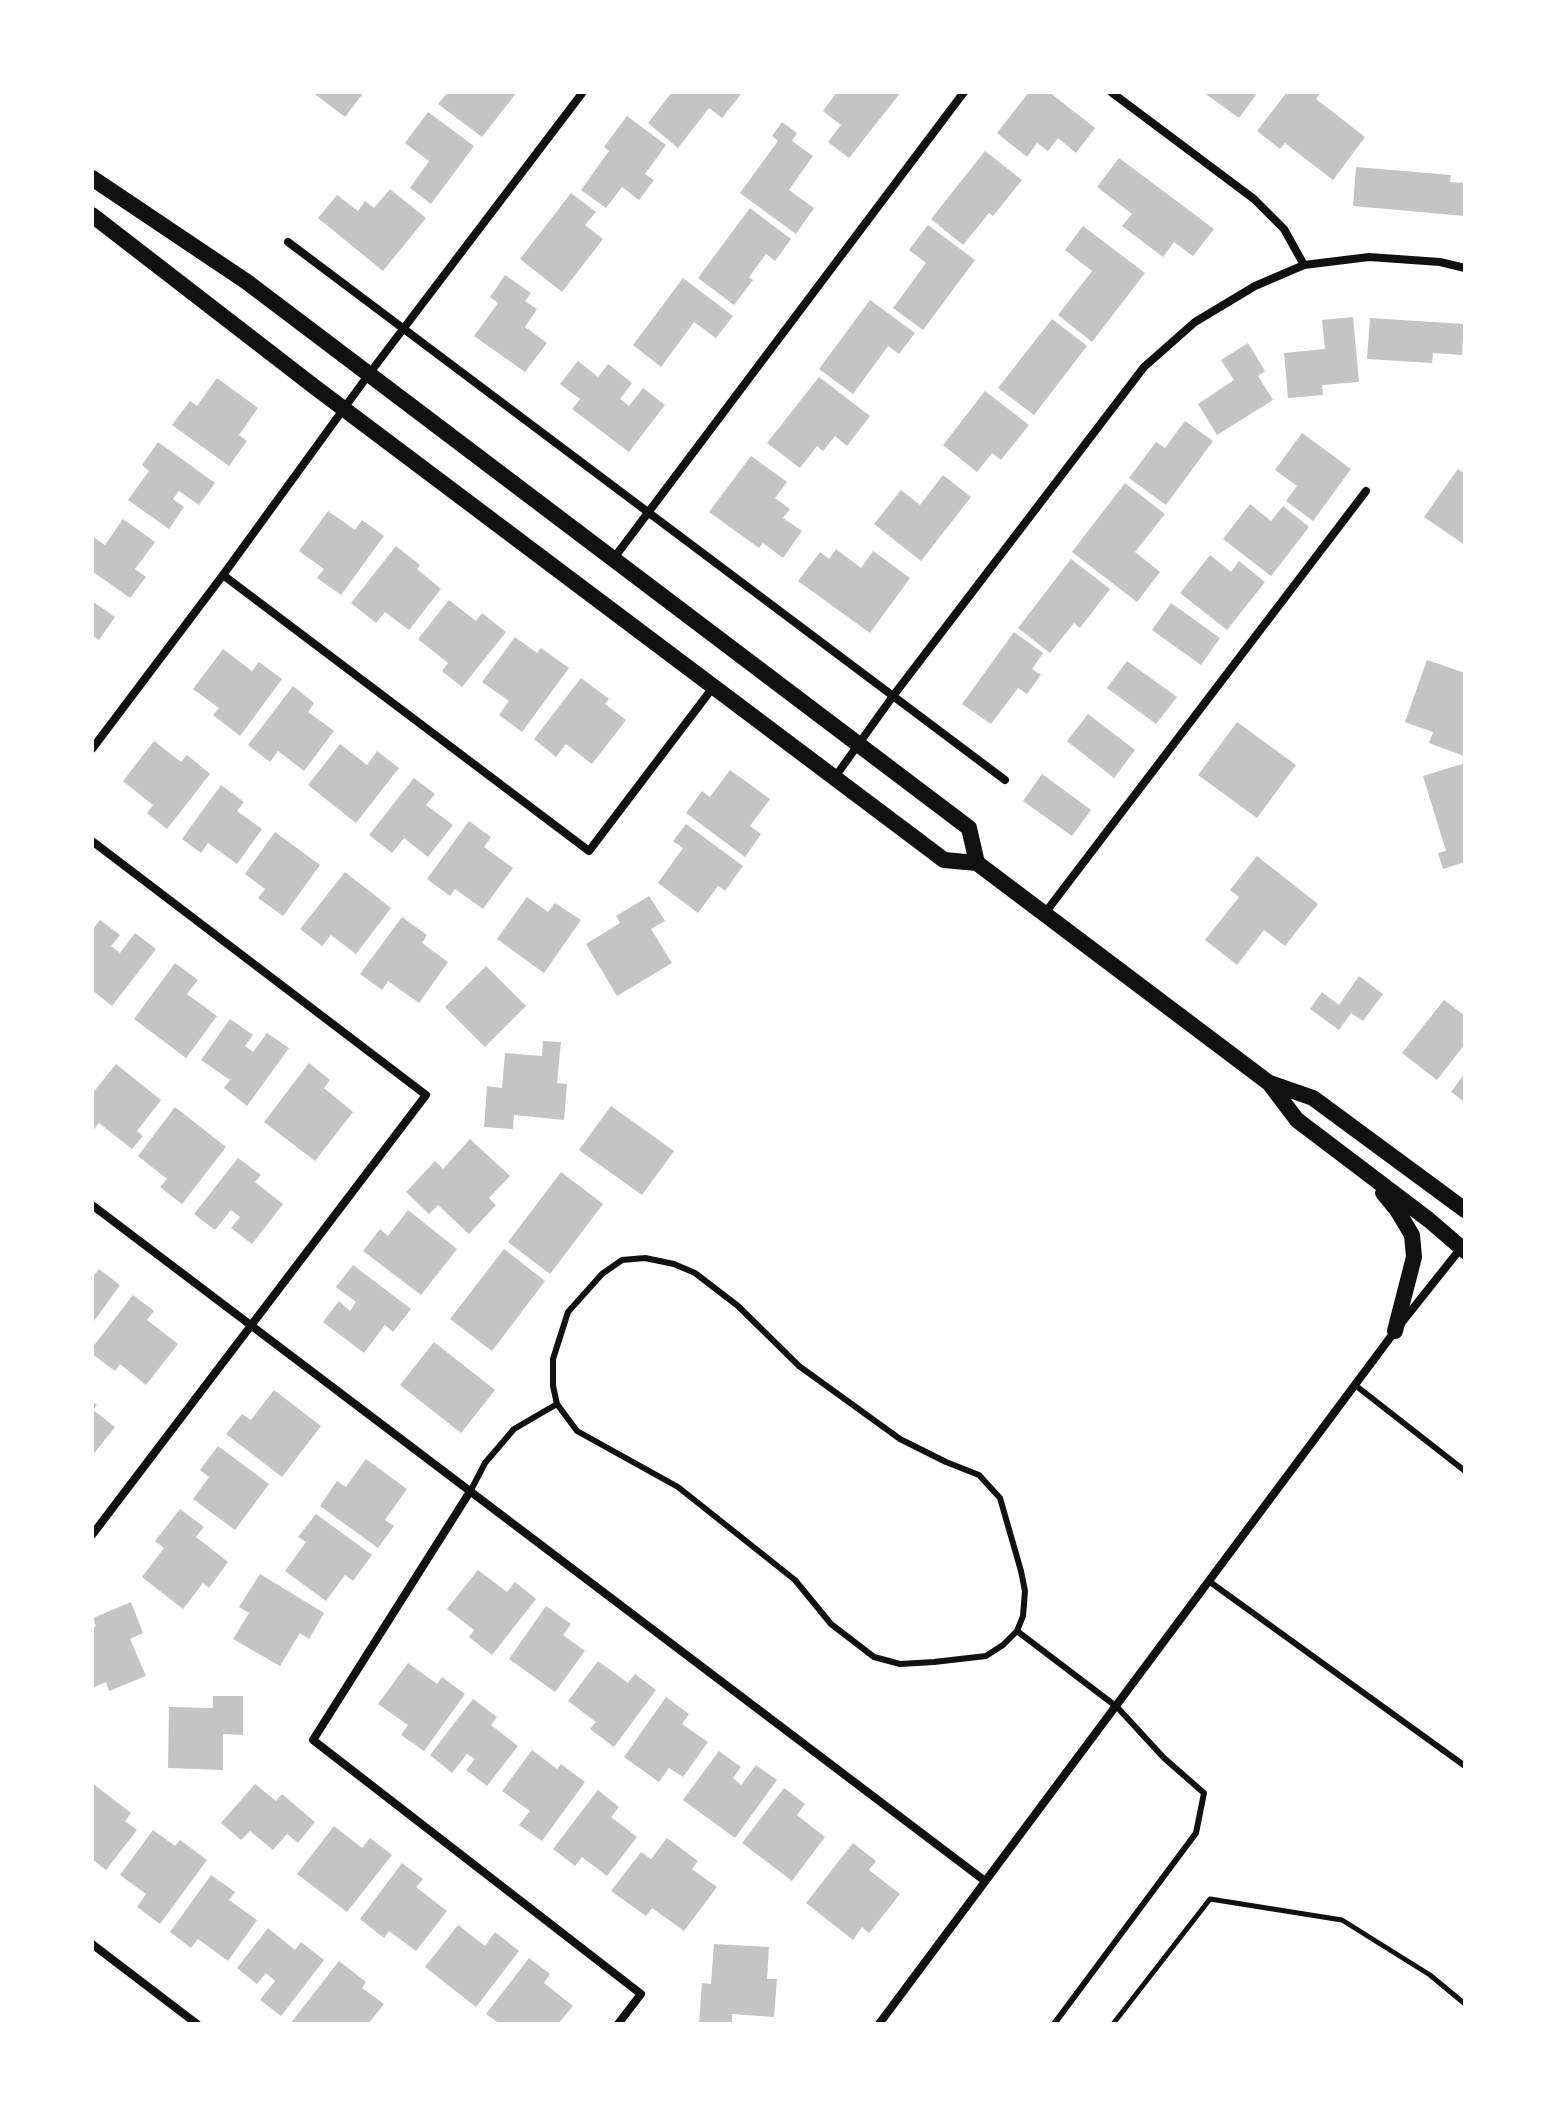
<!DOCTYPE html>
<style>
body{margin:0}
#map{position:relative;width:1557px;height:2116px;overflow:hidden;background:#fff;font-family:"IBM Plex Sans",sans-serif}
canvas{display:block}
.frame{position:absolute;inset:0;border:94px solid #fff;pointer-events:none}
</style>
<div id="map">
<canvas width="1557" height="2116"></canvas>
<div class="frame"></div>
</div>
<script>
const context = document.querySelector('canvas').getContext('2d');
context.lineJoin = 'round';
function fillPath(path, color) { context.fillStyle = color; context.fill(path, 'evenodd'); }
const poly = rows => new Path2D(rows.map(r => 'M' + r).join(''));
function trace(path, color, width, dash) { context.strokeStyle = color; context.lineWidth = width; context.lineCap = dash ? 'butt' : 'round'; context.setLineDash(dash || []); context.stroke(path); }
const building = poly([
 [312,92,364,92,345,117],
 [448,92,517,92,482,137,438,104],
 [672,92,738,92,741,94,722,118,709,108,678,148,648,123],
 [832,92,901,92,849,158,828,142,841,125,823,111,835,95],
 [1029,92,1049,92,1095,128,1076,153,1058,138,1048,151,1037,143,1027,157,997,133],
 [1203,92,1258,92,1239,118],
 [1287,92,1321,92,1316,99,1365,137,1333,180,1285,143,1280,149,1257,131],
 [428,112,474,146,431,204,410,188,429,161,405,143],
 [627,116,666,145,645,174,654,180,639,200,622,187,606,208,581,190,609,151,604,147],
 [782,122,797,133,792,141,813,156,789,190,814,208,796,234,740,193,778,141,772,136],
 [985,151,1022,180,993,216,989,213,963,245,931,219],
 [1119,158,1214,229,1193,256,1174,242,1163,257,1122,226,1132,214,1097,187],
 [1356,167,1451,175,1450,182,1465,183,1465,216,1353,206],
 [390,189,426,218,383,271,318,218,337,195,358,211,365,201,374,208],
 [571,193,596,212,585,225,603,239,562,292,520,259],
 [750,208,791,239,775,261,766,254,749,277,753,280,734,305,698,278],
 [928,225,975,260,923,330,893,308,926,263,909,250],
 [1083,226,1145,273,1092,342,1058,315,1092,271,1065,250],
 [505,275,531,293,525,301,537,309,525,327,547,343,525,372,474,336,498,303,490,297],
 [683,278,733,316,716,338,694,322,661,367,633,345],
 [870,300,915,333,899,354,888,346,853,394,819,369],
 [1353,317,1359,382,1322,385,1323,395,1288,398,1284,353,1325,349,1322,320],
 [1370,318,1464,324,1462,355,1433,353,1432,363,1367,359],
 [1052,319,1087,346,1034,415,998,388],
 [1248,343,1265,371,1258,376,1273,400,1217,435,1198,404,1234,380,1221,360],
 [578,361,598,377,608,364,632,383,620,399,629,406,643,388,665,405,629,452,572,409,580,399,560,384],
 [819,377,870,416,847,446,835,436,823,451,817,446,800,468,767,443],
 [217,378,258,408,239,435,247,441,229,466,172,425,190,401,197,406],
 [985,391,1029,425,1001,460,992,453,977,472,943,445],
 [1185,421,1213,441,1166,505,1129,478,1156,442,1165,448],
 [1302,433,1351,469,1313,521,1286,501,1297,486,1275,470],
 [158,442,215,483,199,505,179,491,173,499,184,507,169,529,128,500,149,471,142,465],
 [751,456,787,482,775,498,790,509,783,518,802,531,783,558,763,543,759,548,709,512],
 [1458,469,1465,474,1465,545,1424,517],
 [943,475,971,497,921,561,874,524,901,490,920,505],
 [1125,483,1165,514,1135,552,1160,572,1137,602,1072,552],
 [1250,504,1271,521,1283,506,1309,527,1271,576,1223,539],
 [328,511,355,530,362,520,384,536,341,595,317,578,324,569,299,551],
 [123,519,155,542,135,569,146,577,130,598,92,571,92,536,105,545],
 [396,546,420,565,417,569,441,589,409,630,385,612,376,623,351,603],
 [836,549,861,568,873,551,910,578,870,633,798,581,820,552,829,559],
 [1210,555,1231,572,1239,561,1265,582,1227,630,1180,593],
 [1071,559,1110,589,1080,628,1074,623,1050,653,1018,628],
 [449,600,476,621,482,613,506,632,462,687,442,671,448,663,418,639],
 [92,601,115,617,99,640,92,635],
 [1171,603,1220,638,1201,665,1152,630],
 [1014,632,1043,653,1032,669,1041,675,1027,694,1018,688,991,724,962,704],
 [515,637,537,653,541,648,569,668,522,732,499,715,509,701,482,682],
 [223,649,252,671,259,662,282,679,240,736,213,715,219,708,193,689],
 [1427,660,1465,673,1464,756,1429,743,1433,732,1405,722],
 [1127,661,1177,697,1156,724,1107,688],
 [581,678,609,699,605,704,626,720,592,764,566,744,556,757,534,739],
 [293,686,314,703,308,712,334,731,304,771,278,751,270,762,248,745],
 [1088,714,1135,750,1114,778,1067,741],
 [1237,722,1296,765,1257,818,1198,775],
 [154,741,181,762,187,755,210,774,167,829,147,813,153,805,123,781],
 [340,744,367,765,377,751,399,768,356,823,308,785],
 [1465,763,1465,862,1443,869,1438,853,1446,851,1423,776],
 [730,770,770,799,750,826,761,834,745,857,686,813,702,791,710,797],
 [1042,774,1091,810,1072,836,1023,801],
 [414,778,435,794,426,805,453,825,428,857,404,838,392,853,369,835],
 [221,785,244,802,237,811,262,829,237,864,208,843,201,853,182,839],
 [469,821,491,837,484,847,513,868,483,909,455,889,450,896,427,879],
 [686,824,743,866,725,891,718,886,698,913,658,883,683,848,673,841],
 [275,832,320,865,283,916,258,898,265,889,245,874],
 [1257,856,1318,904,1285,946,1264,930,1237,965,1205,940,1239,897,1230,890],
 [345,872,391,908,356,954,331,935,322,946,300,929],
 [649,896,665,921,651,929,672,963,617,996,586,944,620,923,616,916],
 [527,897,548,912,555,903,581,920,544,973,497,939],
 [402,917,427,935,422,943,448,962,419,1003,388,981,382,990,360,974],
 [100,920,120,935,111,946,120,953,135,933,156,949,112,1006,92,990,92,930],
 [175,963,198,980,187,994,217,1016,186,1058,134,1019],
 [486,966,526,1006,485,1047,445,1007],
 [1359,976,1383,994,1363,1021,1351,1013,1339,1030,1310,1009,1322,992,1339,1005],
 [1444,1000,1465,1016,1465,1044,1437,1080,1402,1053],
 [230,1019,253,1035,245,1046,253,1052,267,1033,289,1048,247,1106,224,1088,230,1080,201,1060],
 [543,1041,561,1042,557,1083,567,1084,564,1120,514,1115,513,1129,484,1127,487,1086,502,1088,505,1053,542,1056],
 [309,1063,330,1080,324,1088,353,1112,315,1161,264,1122],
 [116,1064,161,1100,137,1131,143,1136,132,1149,99,1123,92,1132,92,1094],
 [1465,1073,1465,1102,1451,1092],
 [611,1106,674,1151,642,1195,579,1150],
 [175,1107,226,1147,182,1204,160,1187,167,1179,138,1156],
 [470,1139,510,1176,489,1198,496,1205,469,1234,438,1205,429,1214,406,1192,435,1161,443,1169],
 [238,1158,261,1175,255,1182,283,1204,252,1244,231,1228,240,1217,231,1210,215,1230,194,1214],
 [561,1172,603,1204,550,1274,508,1242],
 [408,1210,457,1249,421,1295,363,1251,380,1229,388,1236],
 [504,1249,545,1281,492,1351,450,1319],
 [353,1265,411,1309,393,1332,385,1325,364,1353,323,1322,339,1301,350,1311,356,1302,336,1287],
 [99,1269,120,1285,92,1324,92,1278],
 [133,1295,154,1311,147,1320,178,1344,146,1385,120,1364,115,1371,92,1354,92,1348],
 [434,1342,495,1390,461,1433,400,1385],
 [274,1390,321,1426,282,1477,226,1434,242,1414,251,1420],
 [92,1401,97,1405,93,1410,115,1427,92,1456],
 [218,1446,269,1484,235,1530,193,1499,209,1477,200,1470],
 [366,1459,407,1489,385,1520,394,1526,378,1548,320,1506,337,1481,346,1487],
 [180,1509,204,1527,196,1537,228,1562,209,1588,203,1583,183,1609,142,1577,164,1548,155,1541],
 [316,1514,372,1555,353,1581,345,1575,326,1601,285,1571,306,1542,298,1537],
 [478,1570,507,1592,515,1582,536,1599,492,1655,469,1637,474,1630,447,1609],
 [260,1574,324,1613,309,1639,300,1633,280,1666,233,1639,249,1613,239,1607],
 [131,1602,143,1633,130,1639,146,1676,109,1691,106,1682,92,1688,92,1628,96,1626,93,1618],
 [546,1606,571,1624,563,1635,585,1651,555,1692,509,1659],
 [598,1661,628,1683,635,1674,656,1690,614,1747,590,1729,596,1722,568,1701],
 [408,1663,437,1684,442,1677,465,1694,424,1751,401,1735,408,1725,378,1704],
 [213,1696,243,1696,243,1735,223,1734,223,1770,168,1768,169,1707,213,1708],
 [666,1697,689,1714,682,1724,708,1742,683,1777,669,1768,659,1782,624,1757],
 [473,1699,497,1717,491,1725,518,1746,487,1786,466,1770,475,1759,467,1754,452,1773,430,1755],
 [532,1750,557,1769,561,1764,585,1782,542,1841,519,1825,530,1811,502,1791],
 [719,1751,741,1767,733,1778,741,1785,756,1765,777,1780,735,1838,683,1800],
 [92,1783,131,1813,125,1821,137,1830,106,1870,92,1859,94,1843,92,1842],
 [255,1784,276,1801,282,1794,315,1822,298,1843,287,1834,273,1850,250,1831,241,1840,221,1823],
 [784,1788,805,1804,797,1815,825,1837,792,1881,742,1843],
 [598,1790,619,1807,611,1817,637,1837,607,1876,582,1857,575,1866,553,1849],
 [334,1826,362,1848,370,1838,392,1855,347,1912,297,1874],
 [153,1830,175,1846,180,1840,207,1860,160,1924,137,1907,146,1894,120,1875],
 [667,1838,698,1861,692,1869,717,1887,684,1931,652,1908,646,1916,611,1891,641,1852,651,1859],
 [853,1843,876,1861,869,1870,900,1894,869,1933,862,1927,853,1940,806,1903],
 [402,1863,423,1879,416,1887,447,1911,416,1951,389,1931,384,1938,360,1919],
 [211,1875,235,1892,229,1900,257,1920,228,1961,198,1939,191,1948,170,1932],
 [458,1925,485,1946,495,1932,519,1951,476,2007,425,1967],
 [268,1928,295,1950,301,1942,324,1960,281,2016,260,2000,275,1981,266,1973,257,1984,237,1968],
 [714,1944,769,1947,767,1979,777,1979,774,2017,732,2014,732,2024,699,2024,702,1983,711,1984],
 [529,1958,550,1974,544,1983,573,2006,558,2024,500,2024,486,2014],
 [339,1961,366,1982,362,1988,384,2004,368,2024,290,2024]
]);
const path = poly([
 [1113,2024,1210,1899,1342,1920,1430,1975,1465,2004]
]);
const service = poly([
 [645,1258,674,1264,695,1273,738,1306,799,1366,900,1439,946,1462,979,1475,1000,1498,1021,1571,1025,1591,1023,1616,1017,1631,1003,1645,986,1656,934,1662,900,1664,874,1657,831,1624,795,1580,678,1487,577,1431,557,1404,553,1386,553,1359,568,1312,602,1274,622,1260,645,1258],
 [1355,1385,1465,1471],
 [471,1490,485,1463,514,1429,557,1404],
 [1210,1582,1465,1766],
 [1017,1631,1117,1707,1164,1758,1204,1793,1196,1833,1054,2024]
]);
const minor = poly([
 [1111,92,1254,199,1284,229,1304,265],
 [288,242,1005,780],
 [614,558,964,92],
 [223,575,589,851,714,686],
 [92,749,223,575,369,374,583,92],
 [835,777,893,696,1144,367,1195,322,1255,286,1304,265,1369,257,1440,262,1465,268],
 [92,841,426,1095,92,1535],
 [1045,913,1366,491],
 [92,1205,985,1881],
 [471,1490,313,1740,641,1994,618,2024],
 [92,1944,197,2024],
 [879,2024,1395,1331,1461,1248]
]);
const secondary = poly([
 [92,178,247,282,969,828,977,863],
 [92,215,316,388,944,860,977,863,1269,1083,1297,1120,1429,1220,1465,1251],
 [1270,1083,1313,1098,1465,1210],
 [1383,1193,1397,1210,1412,1235,1414,1257,1395,1331]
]);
fillPath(building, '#c4c4c4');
trace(path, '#111', 5);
trace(service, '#111', 6);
trace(minor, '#111', 8);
trace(secondary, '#111', 16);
</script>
